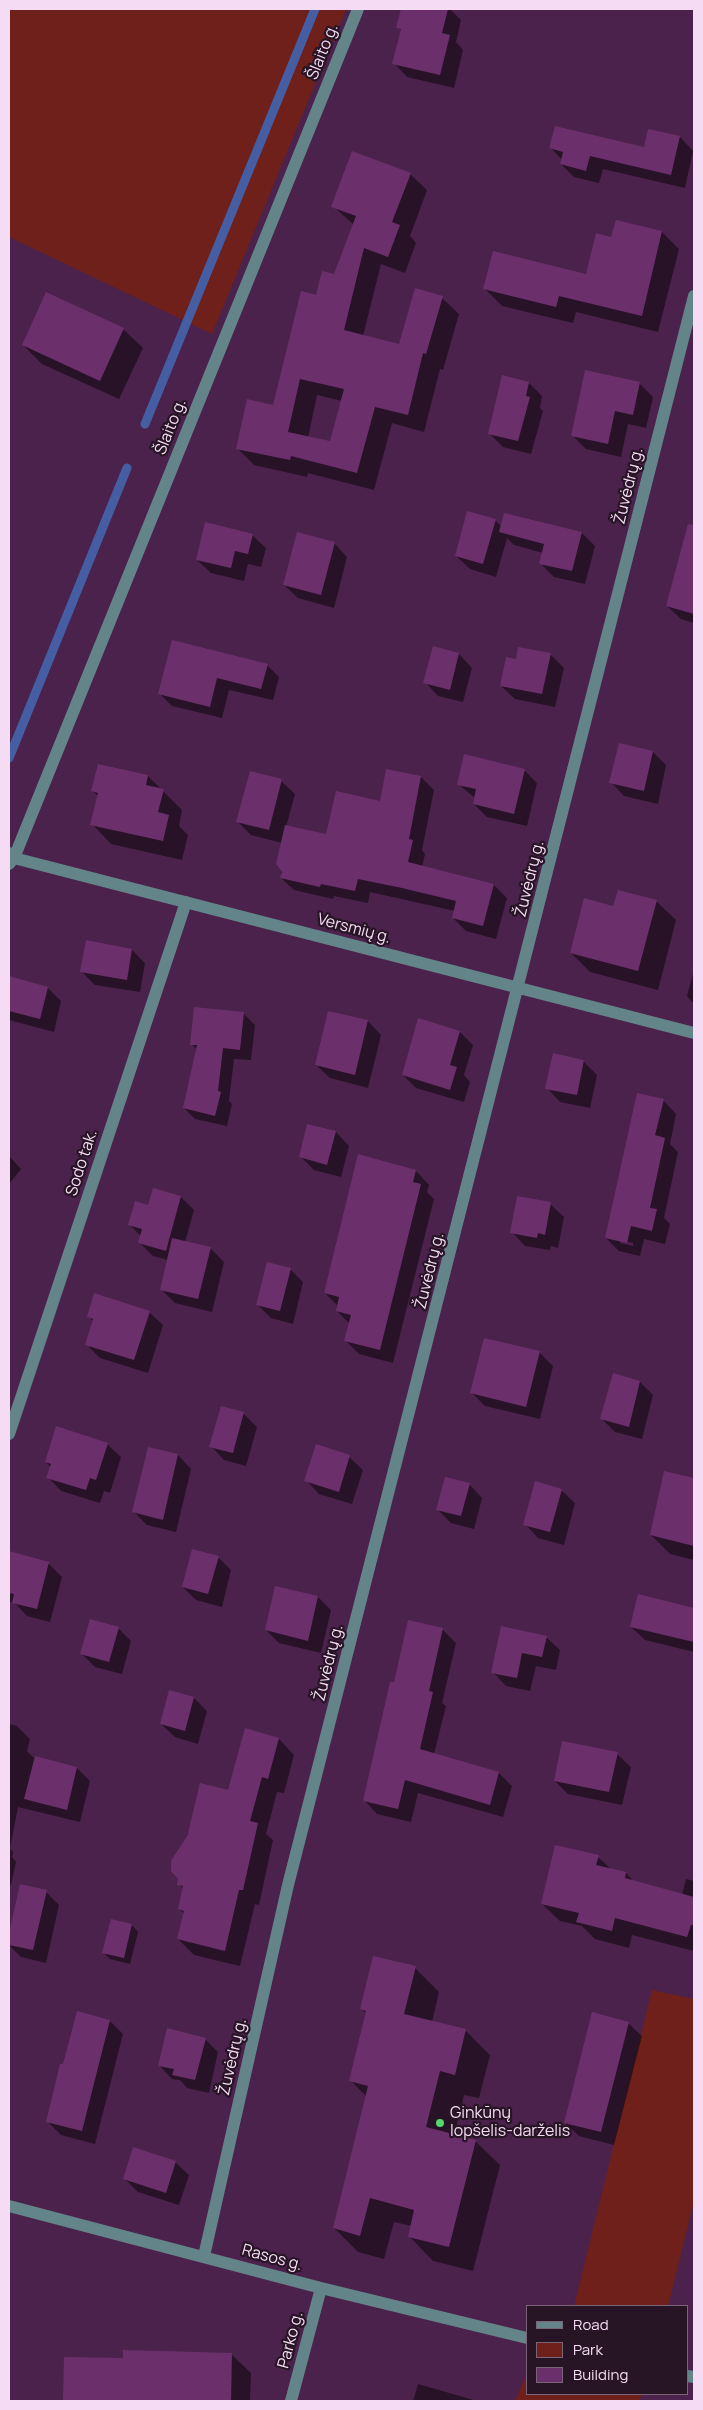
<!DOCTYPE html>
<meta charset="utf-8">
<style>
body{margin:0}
#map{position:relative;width:703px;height:2410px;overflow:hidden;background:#4b224b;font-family:Manrope,sans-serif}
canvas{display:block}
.frame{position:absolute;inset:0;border:10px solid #f5dbf3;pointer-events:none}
.legend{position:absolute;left:526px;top:2305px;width:162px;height:90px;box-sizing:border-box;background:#271526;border:1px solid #796478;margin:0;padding:6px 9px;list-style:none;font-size:15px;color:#f5dbf3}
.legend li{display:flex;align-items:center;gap:10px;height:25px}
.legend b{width:25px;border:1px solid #796478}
</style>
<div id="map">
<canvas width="703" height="2410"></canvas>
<div class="frame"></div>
<ul class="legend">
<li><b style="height:6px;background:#638489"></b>Road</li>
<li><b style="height:14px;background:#6f201b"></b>Park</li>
<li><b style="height:14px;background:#6b306b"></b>Building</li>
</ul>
</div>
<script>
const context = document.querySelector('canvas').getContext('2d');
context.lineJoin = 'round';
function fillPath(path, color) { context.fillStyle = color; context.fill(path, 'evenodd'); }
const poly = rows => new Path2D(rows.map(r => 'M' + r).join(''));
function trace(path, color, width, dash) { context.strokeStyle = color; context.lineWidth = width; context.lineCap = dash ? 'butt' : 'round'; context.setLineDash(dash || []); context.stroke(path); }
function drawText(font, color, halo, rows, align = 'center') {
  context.font = font + ' Manrope,sans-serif'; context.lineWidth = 4.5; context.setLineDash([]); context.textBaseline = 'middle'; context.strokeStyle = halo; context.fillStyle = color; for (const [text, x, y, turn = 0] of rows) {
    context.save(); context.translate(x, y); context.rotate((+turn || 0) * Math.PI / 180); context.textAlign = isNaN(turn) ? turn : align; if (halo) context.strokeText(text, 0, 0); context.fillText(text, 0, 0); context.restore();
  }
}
const green = poly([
 [9,9,346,9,212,334,9,237],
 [652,1990,694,1999,694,2201,668,2306,574,2306],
 [527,2373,527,2394,642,2394,639,2401,515,2401]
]);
const shadow = poly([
 [402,9,450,9,461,20,456,42,463,50,454,88,407,77,394,63,402,31,398,27],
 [649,130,680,137,693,151,685,188,603,169,599,183,574,177,561,164,562,160,551,148,645,148],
 [410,174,427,190,410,236,416,243,405,273,381,264,363,336,400,345,442,298,459,314,443,370,440,369,424,432,392,423,374,490,308,473,307,477,254,465,237,448,274,406,317,296,335,276,354,225,333,206],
 [317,395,342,401,331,443,308,438],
 [662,232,679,249,658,332,576,312,573,323,502,306,485,289,587,275,612,238],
 [123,329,143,348,119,399,42,364,23,345],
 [529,383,542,396,540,408,543,411,531,454,503,447,490,434],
 [639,383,653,397,646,428,628,424,621,457,586,449,572,435],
 [495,520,502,527,582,533,595,546,585,584,554,577,540,563,543,553,514,545,507,538,496,577,470,569,456,556],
 [252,535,266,548,261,567,248,564,244,581,211,573,197,560],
 [334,543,347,557,334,608,298,598,284,585],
 [678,564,694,569,694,623,681,619,667,606],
 [173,642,267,665,279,677,273,700,229,690,222,718,172,706,160,694],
 [459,654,472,668,463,702,438,696,425,682],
 [550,654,564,668,555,707,515,699,501,686,517,660],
 [653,752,666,765,658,804,624,796,611,782],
 [524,770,537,783,527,826,487,817,474,804,475,798,458,784],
 [148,776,182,810,179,826,188,835,182,860,111,844,92,824,98,796,93,791],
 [421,777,434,790,422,850,425,854,422,867,494,885,507,898,496,939,466,931,453,918,455,911,370,892,368,903,334,896,333,899,294,890,281,878,282,843,251,835,238,822,281,781,295,794,286,827,326,836],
 [656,901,676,920,658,990,590,972,571,953],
 [132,950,145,963,140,992,95,985,81,971],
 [694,970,694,1004,687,996],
 [9,978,48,988,61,1001,54,1032,9,1020],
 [329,1012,368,1021,381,1035,368,1088,330,1078,316,1065],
 [244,1014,255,1025,251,1060,234,1059,229,1101,232,1104,227,1126,195,1119,184,1108,197,1050,192,1044],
 [460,1032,473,1045,464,1075,470,1082,464,1102,416,1088,403,1075],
 [583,1061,597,1075,590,1108,560,1102,547,1088],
 [663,1100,676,1114,670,1144,678,1152,664,1218,670,1224,665,1244,644,1239,640,1256,619,1251,606,1238],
 [620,1240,633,1243,633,1246,620,1243],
 [336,1132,349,1146,341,1177,314,1170,301,1157],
 [9,1156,21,1169,9,1184],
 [416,1171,429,1185,427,1192,434,1199,393,1363,359,1354,346,1341,350,1324,337,1311,338,1306,325,1293],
 [181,1197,194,1210,185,1242,210,1248,224,1262,212,1312,175,1303,161,1289,168,1260,153,1256,139,1242,141,1236,130,1225,149,1206],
 [550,1204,564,1217,558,1248,551,1246,550,1250,525,1246,512,1232],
 [290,1269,303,1282,293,1324,271,1318,258,1305],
 [149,1312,163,1325,148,1373,100,1358,87,1345,94,1322,88,1316],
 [539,1352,553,1366,540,1419,485,1406,472,1393],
 [640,1382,653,1395,642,1439,615,1432,602,1419],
 [243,1413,257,1427,246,1466,224,1460,211,1446],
 [107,1444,121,1457,110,1493,104,1491,100,1503,61,1491,48,1477,51,1467,46,1462],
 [149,1448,178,1455,191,1469,176,1532,147,1525,134,1512],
 [349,1457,363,1470,352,1504,319,1494,306,1480],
 [665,1472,694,1479,694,1560,670,1554,651,1535],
 [469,1484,482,1498,474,1529,451,1523,437,1509],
 [561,1490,575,1503,564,1545,538,1538,525,1524],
 [9,1553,49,1564,62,1577,50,1622,27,1616,15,1603,9,1602],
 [218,1557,231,1570,222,1607,196,1600,183,1587],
 [639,1596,694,1609,694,1652,645,1640,631,1627],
 [318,1597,331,1610,321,1653,279,1643,266,1630],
 [118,1628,131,1641,122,1674,95,1667,82,1654],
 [502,1628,546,1637,560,1650,556,1670,536,1666,530,1691,506,1686,493,1672],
 [442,1629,456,1643,442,1703,446,1706,434,1754,499,1773,512,1786,503,1817,418,1793,411,1822,377,1814,364,1800],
 [194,1698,207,1711,198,1744,175,1737,161,1724],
 [9,1724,17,1726,30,1739,27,1751,33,1757,77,1768,90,1781,80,1822,18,1807,10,1848,13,1852,12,1857,16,1862,11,1885,9,1885],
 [279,1739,294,1755,284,1793,277,1792,266,1834,273,1840,259,1905,255,1904,240,1966,194,1955,178,1939,185,1914,179,1909,184,1889,179,1884,229,1792],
 [617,1754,631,1767,622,1805,568,1794,555,1781],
 [598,1857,612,1870,626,1873,634,1882,682,1895,686,1879,694,1881,694,1951,632,1935,629,1948,595,1939,582,1926,560,1921,542,1904],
 [21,1886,46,1892,59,1905,46,1963,21,1957,9,1945],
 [132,1925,138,1932,130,1964,110,1959,104,1953],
 [415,1968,439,1992,432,2022,466,2031,490,2055,479,2098,464,2095,454,2136,475,2141,500,2165,473,2271,433,2261,409,2236,412,2226,394,2222,384,2259,358,2252,334,2228,367,2097,350,2080,367,2014,361,2009],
 [110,2021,123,2034,95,2144,61,2135,48,2122,64,2066],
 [628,2023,642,2036,614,2145,579,2136,565,2123],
 [205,2039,218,2052,209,2093,187,2088,180,2080,172,2079,159,2065],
 [175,2162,189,2175,179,2205,138,2192,124,2178],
 [231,2354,251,2373,250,2401,64,2401,65,2358,124,2360],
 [418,2384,477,2401,413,2401]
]);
const stream = poly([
 [145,424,315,9],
 [9,758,127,468]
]);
const building = poly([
 [401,9,448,9,442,33,450,35,440,75,392,64,401,29,396,28],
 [555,126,644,147,648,129,680,136,671,175,590,156,586,171,560,164,563,152,549,148],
 [352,151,411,173,392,222,400,225,388,257,364,248,344,330,399,344,415,288,443,296,426,354,423,353,408,415,375,407,357,473,291,456,290,460,236,449,247,399,273,405,301,291,316,295,322,271,334,274,356,216,331,207],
 [300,379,344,389,330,441,288,432],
 [616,220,662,231,642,316,559,296,556,307,483,289,493,251,586,274,596,233,611,237],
 [46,292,124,328,100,381,22,345],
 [585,370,640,382,633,415,615,411,608,444,571,436],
 [502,375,529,382,526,396,530,397,518,441,488,434],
 [467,511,496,519,483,564,455,556],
 [504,513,582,532,572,571,539,564,544,544,499,532],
 [205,522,253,534,248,554,235,551,231,568,196,560],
 [688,524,694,525,694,614,666,606],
 [297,532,335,542,321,595,283,585],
 [172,640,268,664,261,689,217,678,210,707,158,694],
 [433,646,459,653,450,690,423,683],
 [518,647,551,653,542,694,500,686,506,657,516,659],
 [619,743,653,751,644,791,609,783],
 [464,754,525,769,514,814,473,804,476,789,457,785],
 [98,764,148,775,146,785,164,789,158,812,169,815,163,841,90,825,98,793,91,791],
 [386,769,421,776,409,839,413,840,408,862,494,884,483,926,452,918,456,901,402,888,358,879,355,891,321,884,320,887,280,878,282,872,276,864,285,825,326,834,336,791,380,801],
 [250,771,282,779,269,830,236,822],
 [618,890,657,900,638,971,570,953,584,898,613,906],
 [86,940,132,949,127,980,80,972],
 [9,976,48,987,40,1019,9,1011],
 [194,1007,244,1012,240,1050,223,1048,218,1091,221,1092,215,1116,183,1108,197,1045,190,1045],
 [328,1011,368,1020,355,1075,315,1065],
 [418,1018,460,1031,450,1065,457,1067,450,1090,402,1075],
 [553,1053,584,1060,577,1095,545,1089],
 [637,1093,664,1099,655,1135,665,1138,650,1208,657,1209,652,1231,631,1226,627,1243,605,1238],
 [307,1124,336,1131,327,1165,299,1157],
 [358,1154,416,1170,413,1182,421,1184,380,1350,344,1341,351,1315,336,1311,339,1297,324,1293],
 [153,1188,181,1196,166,1251,138,1243,142,1229,128,1225,135,1201,148,1205],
 [517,1196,551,1202,545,1235,538,1233,537,1238,510,1233],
 [172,1238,211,1247,198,1299,160,1290],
 [267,1262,291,1268,280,1311,256,1305],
 [94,1293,150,1311,134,1360,85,1345,93,1319,87,1317],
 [484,1338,540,1351,526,1407,470,1393],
 [613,1373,640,1381,629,1427,600,1419],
 [221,1406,244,1412,233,1453,209,1447],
 [56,1426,108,1443,96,1480,90,1478,86,1490,46,1478,51,1464,45,1462],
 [316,1444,350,1455,339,1492,304,1481],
 [148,1447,178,1454,163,1520,132,1512],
 [664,1471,694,1478,694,1546,650,1535],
 [445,1477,470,1483,461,1516,436,1510],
 [535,1481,562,1489,550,1532,523,1525],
 [192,1549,219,1556,208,1594,182,1587],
 [9,1551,49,1562,37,1609,12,1603,14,1594,9,1593],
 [275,1586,318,1596,308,1641,265,1630],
 [638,1594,694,1608,694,1642,630,1627],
 [90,1619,119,1627,109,1662,80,1654],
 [408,1620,443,1628,429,1691,433,1692,420,1749,499,1772,490,1805,405,1780,398,1809,363,1801,390,1682,394,1682],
 [501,1626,547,1636,542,1657,522,1653,517,1678,491,1673],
 [169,1690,194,1697,185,1731,160,1724],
 [245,1728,279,1738,268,1779,262,1777,250,1821,258,1823,243,1890,239,1890,225,1951,177,1939,184,1911,178,1909,183,1886,177,1885,178,1879,171,1871,171,1861,189,1833,188,1833,200,1783,228,1790],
 [562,1741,618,1752,609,1792,554,1781],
 [35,1756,77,1767,67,1810,24,1799],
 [555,1845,599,1855,596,1865,626,1872,625,1878,694,1897,694,1925,691,1925,687,1937,615,1918,612,1931,576,1922,579,1913,541,1904],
 [20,1884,47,1890,33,1950,9,1945,9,1933],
 [111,1919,132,1924,124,1958,102,1953],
 [373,1956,416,1966,404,2014,466,2029,455,2075,440,2071,426,2127,476,2140,449,2247,408,2237,414,2210,370,2198,360,2236,333,2228,368,2086,349,2081,366,2011,360,2009],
 [77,2011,110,2020,82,2131,46,2122,60,2064,63,2064],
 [592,2012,629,2022,601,2132,564,2123],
 [167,2028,206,2038,195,2080,172,2075,174,2069,158,2066],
 [133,2147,176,2161,166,2193,123,2179],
 [123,2350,232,2353,231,2401,63,2401,64,2357,123,2358]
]);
const minor = poly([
 [9,853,14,858,358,9],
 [9,864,14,858,694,1033],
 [9,1434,186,902],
 [9,2206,321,2288,527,2338],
 [204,2256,288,1885,694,296],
 [687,2376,694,2377],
 [291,2401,321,2288]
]);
const markers = [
 [440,2123,5,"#57d570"]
];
const streetNames = [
 ["Šlaito g.",323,52,-68],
 ["Šlaito g.",171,427,-68],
 ["Žuvėdrų g.",629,486,-76],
 ["Žuvėdrų g.",530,879,-76],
 ["Versmių g.",354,929,15],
 ["Sodo tak.",82,1163,-72],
 ["Žuvėdrų g.",430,1271,-76],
 ["Žuvėdrų g.",329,1663,-76],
 ["Žuvėdrų g.",233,2057,-77],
 ["Rasos g.",272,2258,15],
 ["Parko g.",291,2340,-75]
];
const poiNames = [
 ["Ginkūnų",450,2114],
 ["lopšelis-darželis",450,2132]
];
fillPath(green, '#6f201b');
fillPath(shadow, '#0007');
trace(stream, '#455da3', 9);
fillPath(building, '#6b306b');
trace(minor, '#638489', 12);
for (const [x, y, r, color] of markers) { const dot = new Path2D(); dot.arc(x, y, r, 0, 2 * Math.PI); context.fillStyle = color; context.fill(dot); trace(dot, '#271526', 2); }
drawText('16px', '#f5dbf3', '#271526', streetNames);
drawText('16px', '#f5dbf3', '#271526', poiNames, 'left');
</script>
